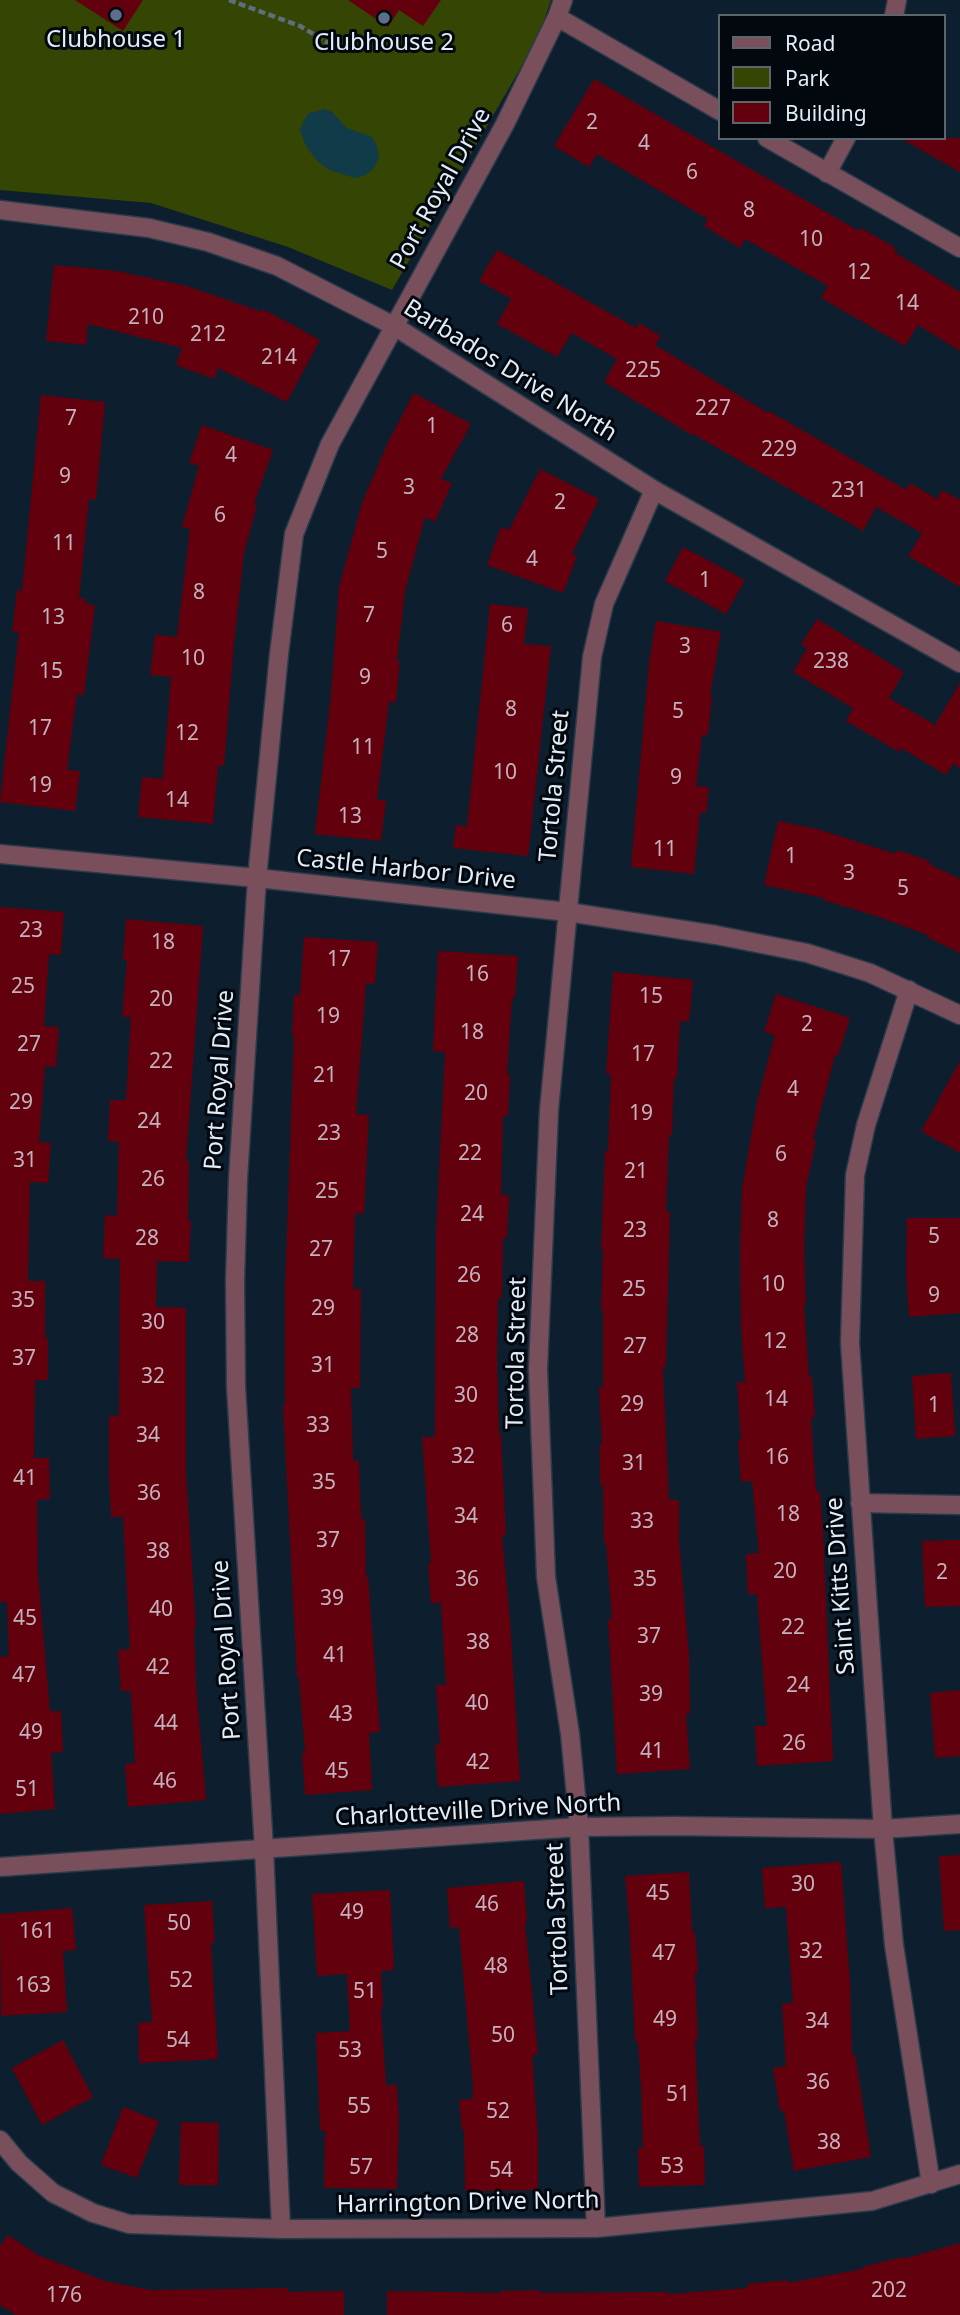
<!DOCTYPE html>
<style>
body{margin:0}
#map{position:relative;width:960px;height:2315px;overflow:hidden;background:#0d1e2e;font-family:"Noto Sans",sans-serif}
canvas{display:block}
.legend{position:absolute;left:718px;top:14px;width:228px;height:126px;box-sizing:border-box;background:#03080e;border:2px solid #5c646c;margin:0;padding:9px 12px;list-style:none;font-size:21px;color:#e1edf8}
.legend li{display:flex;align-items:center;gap:14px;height:35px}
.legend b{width:35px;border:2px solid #5c646c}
</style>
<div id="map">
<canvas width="960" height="2315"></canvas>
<ul class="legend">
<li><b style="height:9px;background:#784f5a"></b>Road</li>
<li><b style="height:19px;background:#354504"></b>Park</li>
<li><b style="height:19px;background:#63000d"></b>Building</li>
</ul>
</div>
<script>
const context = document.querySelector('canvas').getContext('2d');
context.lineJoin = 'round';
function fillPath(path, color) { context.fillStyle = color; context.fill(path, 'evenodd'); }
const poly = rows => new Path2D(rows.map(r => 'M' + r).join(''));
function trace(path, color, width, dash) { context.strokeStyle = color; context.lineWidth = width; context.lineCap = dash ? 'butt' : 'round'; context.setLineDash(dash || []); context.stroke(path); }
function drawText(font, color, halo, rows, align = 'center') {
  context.font = font + ' "Noto Sans",sans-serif'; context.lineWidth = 6; context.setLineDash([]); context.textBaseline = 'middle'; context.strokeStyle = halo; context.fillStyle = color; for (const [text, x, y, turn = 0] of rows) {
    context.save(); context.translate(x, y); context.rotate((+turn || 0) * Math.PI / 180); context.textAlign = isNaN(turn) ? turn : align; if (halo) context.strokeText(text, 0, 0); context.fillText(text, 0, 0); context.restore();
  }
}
const green = poly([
 [0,0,551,0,538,38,392,290,288,247,151,203,0,190]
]);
const water = poly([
 [325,109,332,112,347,128,372,137,377,146,379,158,374,168,366,175,355,178,329,170,317,161,306,146,300,130,304,120,309,113]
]);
const building = poly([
 [75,0,143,0,123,31],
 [348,0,441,0,423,26,399,10,388,27],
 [594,79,859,231,861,228,896,248,894,252,960,292,960,351,918,325,905,346,821,298,828,286,745,239,740,248,704,226,708,219,597,154,589,167,554,146],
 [900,138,960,138,960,172],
 [497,250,636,328,639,323,661,336,655,345,768,413,769,411,906,490,910,483,937,499,942,490,960,500,960,587,908,556,922,533,876,507,863,531,693,434,692,435,604,382,617,359,572,333,557,357,497,324,511,299,479,281],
 [54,265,116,271,187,286,262,312,263,309,320,340,287,402,218,368,214,379,176,365,182,348,88,324,86,345,46,341],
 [414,393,471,424,441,479,452,483,435,522,425,517,405,591,397,661,400,661,396,702,389,702,377,800,386,800,381,841,315,834,331,695,339,587,362,503,388,442],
 [41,395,105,402,96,500,89,499,79,598,86,598,85,604,95,605,84,695,77,694,67,770,80,771,75,811,0,802,19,632,12,632,17,590,22,591],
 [202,425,273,450,254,504,257,505,244,553,234,643,224,766,218,766,213,824,138,817,142,777,163,779,171,677,150,675,155,635,177,637,190,529,182,527,199,466,189,463],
 [540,469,599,499,572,554,577,556,563,593,487,565,501,527,509,530],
 [683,547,745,580,726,614,665,581],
 [490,604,528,608,524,644,551,646,528,856,453,848,456,825,467,827],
 [817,619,904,672,889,698,935,725,960,683,960,768,953,764,946,775,901,748,899,752,846,721,853,708,793,672,807,648,801,645],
 [656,621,721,632,710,695,712,695,708,735,702,735,696,786,709,787,706,813,700,812,694,874,631,867,649,663],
 [778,821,817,829,896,854,897,850,930,861,929,864,960,879,960,953,927,937,928,935,876,916,823,900,824,898,764,885],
 [0,907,64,912,61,955,49,954,44,1026,59,1027,56,1067,45,1066,39,1142,51,1143,48,1183,30,1182,28,1281,45,1281,45,1338,48,1338,48,1380,35,1380,34,1458,49,1458,50,1499,37,1500,38,1574,50,1711,61,1711,63,1752,51,1753,55,1809,0,1814,0,1657,9,1656,7,1602,0,1602],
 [126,919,203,926,186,1161,189,1161,188,1220,191,1220,189,1262,157,1261,156,1307,186,1308,186,1473,196,1628,194,1628,196,1686,206,1800,128,1807,125,1764,135,1763,131,1691,121,1691,118,1650,130,1649,123,1517,111,1517,109,1476,109,1416,119,1416,120,1259,103,1258,105,1215,117,1216,119,1142,108,1141,110,1100,126,1100,131,1017,122,1017,127,960,123,960],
 [304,937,378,942,375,984,366,983,356,1114,369,1115,364,1214,355,1213,353,1289,361,1289,360,1388,351,1388,353,1461,359,1461,361,1519,365,1519,366,1577,368,1577,380,1732,369,1733,372,1790,305,1795,302,1753,305,1753,299,1677,297,1677,283,1405,285,1405,285,1288,294,1036,292,1035,294,995,300,995],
 [438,951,518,956,515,998,512,998,507,1075,510,1075,508,1116,503,1116,501,1195,509,1195,507,1238,503,1238,502,1298,498,1298,497,1355,499,1434,501,1434,506,1535,502,1535,510,1620,520,1781,438,1787,435,1745,440,1745,436,1685,446,1685,441,1603,431,1603,428,1564,431,1563,422,1437,435,1437,436,1235,445,1052,433,1051],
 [613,972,693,980,689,1022,680,1021,677,1078,674,1078,672,1135,669,1135,666,1212,670,1212,666,1367,663,1367,669,1500,679,1500,679,1541,689,1655,690,1713,686,1714,690,1769,617,1774,608,1619,612,1619,606,1543,604,1543,603,1485,600,1485,600,1444,602,1444,599,1387,603,1387,603,1310,601,1310,603,1250,601,1250,605,1151,608,1151,611,1074,606,1074],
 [776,994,850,1018,838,1056,835,1055,813,1140,816,1141,806,1188,804,1250,806,1303,804,1303,809,1377,812,1377,815,1417,811,1417,816,1492,820,1491,823,1532,833,1761,757,1766,755,1726,767,1726,757,1594,748,1594,746,1554,759,1553,752,1481,741,1482,738,1440,741,1440,737,1382,745,1382,741,1324,740,1251,742,1189,757,1102,775,1035,764,1032],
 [960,1061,960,1153,921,1131],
 [907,1218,960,1218,960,1313,909,1317,906,1270],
 [951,1373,955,1436,916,1439,912,1376],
 [960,1540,960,1606,925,1607,922,1541],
 [960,1690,960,1756,935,1758,930,1693],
 [960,1855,960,1930,944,1931,939,1856],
 [841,1862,850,1983,852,2055,855,2054,871,2157,794,2171,784,2111,780,2111,773,2068,786,2066,782,2004,793,2003,786,1907,765,1908,762,1868],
 [689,1872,692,1932,695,1932,698,1972,695,1972,698,2039,695,2039,700,2146,704,2146,705,2185,639,2187,638,2148,643,2148,641,2088,638,2041,635,2042,629,1916,625,1876],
 [524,1881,527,1922,525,1923,538,2054,532,2055,538,2138,538,2190,465,2191,464,2130,462,2130,459,2100,473,2099,473,2087,459,1927,450,1928,447,1888],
 [390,1890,394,1970,381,1971,383,2009,381,2009,386,2085,397,2085,399,2122,397,2189,324,2188,325,2130,320,2130,316,2033,350,2031,347,1974,317,1976,312,1894],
 [212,1901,215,1943,211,1943,218,2059,183,2061,183,2058,181,2061,139,2063,138,2023,152,2022,144,1905],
 [72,1908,76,1950,63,1951,67,2012,1,2016,0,1914],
 [63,2040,93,2097,42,2125,12,2068],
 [123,2107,159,2121,137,2178,101,2165],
 [181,2122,219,2123,218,2185,179,2185],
 [8,2235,38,2255,105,2281,150,2290,288,2288,288,2292,344,2291,344,2315,16,2315,0,2305,0,2246],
 [960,2243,960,2315,387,2315,387,2291,501,2293,501,2291,540,2290,540,2293,668,2292,668,2294,747,2288,747,2284,788,2280,788,2283,863,2269,862,2267,903,2257,903,2259]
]);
const path = poly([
 [229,0,300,26,340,50]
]);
const minor = poly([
 [894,16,897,0],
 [557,17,720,111],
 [767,138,960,248],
 [827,173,846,138],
 [0,210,149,228,208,242,277,266,394,326,654,490,960,663],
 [0,854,257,878,568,912,716,935,807,953,870,973,960,1015],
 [909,990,866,1125,855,1175,850,1343,883,1829,894,1945,931,2184],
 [860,1503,960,1505],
 [0,1867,579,1827,675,1826,883,1829,960,1824],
 [0,2140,19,2163,53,2193,93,2213,129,2224,281,2229,596,2228,872,2201,960,2174],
 [596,2228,579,1827,570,1734,546,1577,538,1369,549,1110,592,657,604,604,654,490],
 [281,2229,264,1849,236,1387,235,1281,238,1179,257,878,279,654,294,534,330,444,505,124,557,17,563,0]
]);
const markers = [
 [116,15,7,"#5c6f8a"],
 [384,18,7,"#5c6f8a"]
];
const numberNames = [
 ["2",592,123],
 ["4",644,144],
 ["6",692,173],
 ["8",749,211],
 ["10",811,240],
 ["12",859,273],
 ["14",907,304],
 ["210",146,318],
 ["212",208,335],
 ["214",279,358],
 ["225",643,371],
 ["227",713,409],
 ["7",71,419],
 ["1",432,427],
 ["229",779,450],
 ["4",231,456],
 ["9",65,477],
 ["3",409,488],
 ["231",849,491],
 ["2",560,503],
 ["6",220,516],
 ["11",64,544],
 ["5",382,552],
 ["4",532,560],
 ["1",705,581],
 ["8",199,593],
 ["7",369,616],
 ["13",53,618],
 ["6",507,626],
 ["3",685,647],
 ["10",193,659],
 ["238",831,662],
 ["15",51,672],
 ["9",365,678],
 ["8",511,710],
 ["5",678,712],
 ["17",40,729],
 ["12",187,734],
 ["11",363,748],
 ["10",505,773],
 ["9",676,778],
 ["19",40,786],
 ["14",177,801],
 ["13",350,817],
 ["11",665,850],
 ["1",791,857],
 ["3",849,874],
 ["5",903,889],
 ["23",31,931],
 ["18",163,943],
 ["17",339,960],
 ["16",477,975],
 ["25",23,987],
 ["15",651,997],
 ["20",161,1000],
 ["19",328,1017],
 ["2",807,1025],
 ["18",472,1033],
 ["27",29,1045],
 ["17",643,1055],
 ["22",161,1062],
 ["21",325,1076],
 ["4",793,1090],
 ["20",476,1094],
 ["29",21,1103],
 ["19",641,1114],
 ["24",149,1122],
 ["23",329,1134],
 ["22",470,1154],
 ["6",781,1155],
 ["31",25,1161],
 ["21",636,1172],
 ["26",153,1180],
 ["25",327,1192],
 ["24",472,1215],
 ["8",773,1221],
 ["23",635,1231],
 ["5",934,1237],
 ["28",147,1239],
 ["27",321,1250],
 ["26",469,1276],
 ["10",773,1285],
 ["25",634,1290],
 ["9",934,1296],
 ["35",23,1301],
 ["29",323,1309],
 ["30",153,1323],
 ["28",467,1336],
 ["12",775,1342],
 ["27",635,1347],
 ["37",24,1359],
 ["31",323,1366],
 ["32",153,1377],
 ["30",466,1396],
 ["14",776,1400],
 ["29",632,1405],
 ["1",934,1406],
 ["33",318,1426],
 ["34",148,1436],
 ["32",463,1457],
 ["16",777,1458],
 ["31",634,1464],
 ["41",25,1479],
 ["35",324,1483],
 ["36",149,1494],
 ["18",788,1515],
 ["34",466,1517],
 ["33",642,1522],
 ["37",328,1541],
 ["38",158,1552],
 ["20",785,1572],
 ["2",942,1573],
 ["36",467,1580],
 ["35",645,1580],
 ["39",332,1599],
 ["40",161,1610],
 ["45",25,1619],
 ["22",793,1628],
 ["37",649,1637],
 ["38",478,1643],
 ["41",335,1656],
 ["42",158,1668],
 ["47",24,1676],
 ["24",798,1686],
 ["39",651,1695],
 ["40",477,1704],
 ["43",341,1715],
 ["44",166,1724],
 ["49",31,1733],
 ["26",794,1744],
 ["41",652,1752],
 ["42",478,1763],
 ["45",337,1772],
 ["46",165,1782],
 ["51",27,1790],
 ["30",803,1885],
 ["45",658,1894],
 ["46",487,1905],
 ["49",352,1913],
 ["50",179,1924],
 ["161",37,1932],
 ["32",811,1952],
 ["47",664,1954],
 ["48",496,1967],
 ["52",181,1981],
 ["163",33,1986],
 ["51",365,1992],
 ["49",665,2020],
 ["34",817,2022],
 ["50",503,2036],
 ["54",178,2041],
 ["53",350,2051],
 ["36",818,2083],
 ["51",678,2095],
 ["55",359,2107],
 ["52",498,2112],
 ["38",829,2143],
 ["53",672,2167],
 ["57",361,2168],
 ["54",501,2171],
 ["202",889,2291],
 ["176",64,2296]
];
const poiNames = [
 ["Clubhouse 1",116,40],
 ["Clubhouse 2",384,43]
];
const streetNames = [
 ["Port Royal Drive",441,189,-61],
 ["Barbados Drive North",510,371,32],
 ["Tortola Street",555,786,-85],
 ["Castle Harbor Drive",406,870,6],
 ["Port Royal Drive",220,1080,-86],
 ["Tortola Street",517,1353,-89],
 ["Saint Kitts Drive",841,1586,-94],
 ["Port Royal Drive",227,1650,-94],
 ["Charlotteville Drive North",478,1811,-3],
 ["Tortola Street",558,1919,-92],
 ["Harrington Drive North",468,2203,-1]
];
fillPath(green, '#354504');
fillPath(water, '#113b49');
fillPath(building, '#63000d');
trace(minor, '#2b3b4a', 21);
trace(path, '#5f6e7c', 4.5, [7, 3.5]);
trace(minor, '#784f5a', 18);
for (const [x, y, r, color] of markers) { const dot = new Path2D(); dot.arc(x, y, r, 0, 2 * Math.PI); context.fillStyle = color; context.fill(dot); trace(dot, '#03080e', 2.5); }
drawText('21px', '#c2b2bd', null, numberNames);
drawText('24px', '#e1edf8', '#03080e', poiNames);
drawText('24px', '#e1edf8', '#03080e', streetNames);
</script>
